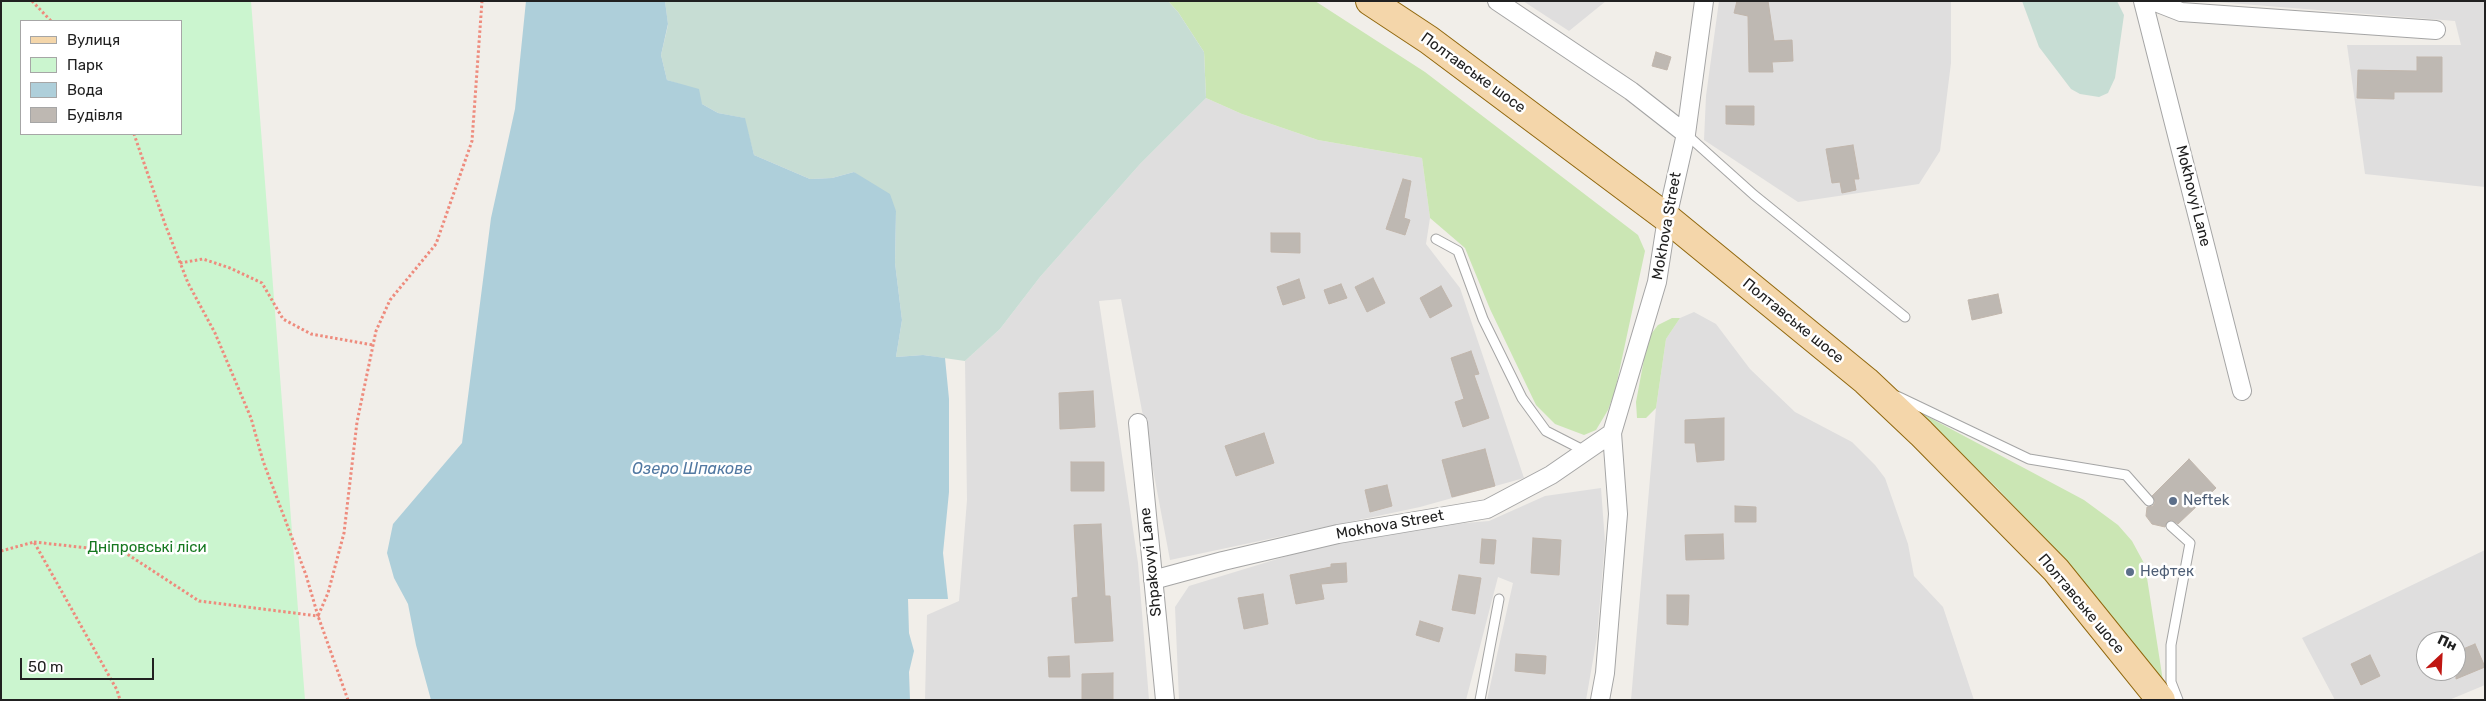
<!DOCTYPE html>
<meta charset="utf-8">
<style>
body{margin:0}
#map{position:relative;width:2486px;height:701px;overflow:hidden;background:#f1eee9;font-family:Rubik,sans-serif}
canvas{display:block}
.frame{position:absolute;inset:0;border:2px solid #212121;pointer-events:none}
.legend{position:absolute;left:20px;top:20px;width:162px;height:115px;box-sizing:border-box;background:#fff;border:1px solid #a6a6a6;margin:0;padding:6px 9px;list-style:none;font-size:15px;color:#212121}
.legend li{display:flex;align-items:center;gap:10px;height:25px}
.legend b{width:25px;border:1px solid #a6a6a6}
.north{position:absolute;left:2416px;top:631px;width:50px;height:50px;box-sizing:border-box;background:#fff;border:1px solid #a6a6a6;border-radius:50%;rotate:25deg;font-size:14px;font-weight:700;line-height:20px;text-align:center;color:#212121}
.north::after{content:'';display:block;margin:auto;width:18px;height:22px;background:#c01612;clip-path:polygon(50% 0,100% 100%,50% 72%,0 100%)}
.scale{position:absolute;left:20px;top:658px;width:134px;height:22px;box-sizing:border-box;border:2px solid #212121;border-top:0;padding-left:6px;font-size:15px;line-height:18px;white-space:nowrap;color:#212121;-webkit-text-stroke:4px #fff;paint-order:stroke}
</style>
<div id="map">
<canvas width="2486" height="701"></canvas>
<div class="frame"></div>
<ul class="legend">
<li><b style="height:6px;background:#f4d6aa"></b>Вулиця</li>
<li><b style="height:14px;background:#cbf5cf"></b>Парк</li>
<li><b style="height:14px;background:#aecfda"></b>Вода</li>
<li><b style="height:14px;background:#beb8b2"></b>Будівля</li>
</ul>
<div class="north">Пн</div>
<div class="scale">50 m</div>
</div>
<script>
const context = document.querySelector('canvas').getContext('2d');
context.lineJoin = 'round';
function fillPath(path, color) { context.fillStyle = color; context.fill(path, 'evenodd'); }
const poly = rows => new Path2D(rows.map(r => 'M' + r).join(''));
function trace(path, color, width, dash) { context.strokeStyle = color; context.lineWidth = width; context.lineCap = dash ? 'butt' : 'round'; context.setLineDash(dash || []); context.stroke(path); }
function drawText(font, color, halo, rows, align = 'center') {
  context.font = font + ' Rubik,sans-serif'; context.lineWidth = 5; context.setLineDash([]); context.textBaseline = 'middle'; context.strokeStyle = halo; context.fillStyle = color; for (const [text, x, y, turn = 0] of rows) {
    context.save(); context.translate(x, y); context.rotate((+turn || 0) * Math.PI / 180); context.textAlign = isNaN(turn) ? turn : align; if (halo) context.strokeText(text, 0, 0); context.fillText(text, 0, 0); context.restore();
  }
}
const residential = poly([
 [1523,1,1606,1,1569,31],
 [1719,1,1951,1,1951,63,1940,151,1919,184,1798,202,1704,140,1706,96],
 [2205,1,2485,1,2485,187,2365,174,2347,45,2461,45,2455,21],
 [1206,98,1242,114,1318,140,1422,158,1430,218,1426,244,1460,288,1524,478,1420,507,1170,560,1121,299,1099,301,1138,563,1149,700,925,700,927,615,959,601,967,500,965,361,1000,329,1040,277,1140,164],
 [1694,312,1716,324,1750,369,1795,412,1852,442,1875,465,1885,478,1908,544,1914,576,1943,607,1974,700,1631,700,1656,408,1666,339,1680,318],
 [1601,488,1605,542,1597,637,1586,700,1487,700,1513,583,1498,577,1466,700,1179,700,1175,607,1189,586,1310,549,1430,526,1489,521,1545,496],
 [2485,550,2485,685,2449,700,2335,700,2302,638],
 [2426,641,2456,641,2456,671,2426,671]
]);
const grass = poly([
 [1168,1,1315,1,1425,72,1638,235,1645,251,1615,391,1608,410,1596,430,1584,435,1555,424,1536,405,1490,309,1465,248,1430,218,1422,158,1318,140,1242,114,1206,98,1204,52,1178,12],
 [1672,318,1680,318,1666,339,1656,408,1646,418,1637,418,1636,402,1648,338,1658,325],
 [1906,405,2084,500,2118,525,2132,541,2145,565,2163,681,2075,572,1998,489,1942,435]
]);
const wetland = poly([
 [665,1,1168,1,1178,12,1204,52,1206,98,1140,164,1040,277,1000,329,965,361,923,355,896,357,902,320,895,263,896,211,854,172,832,178,810,179,754,155,744,118,718,113,702,104,682,85,667,80,661,55,668,25],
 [2022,1,2117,1,2124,15,2115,78,2108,93,2099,97,2080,94,2071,89,2039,47]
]);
const park = poly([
 [1,1,251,1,305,700,1,700],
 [21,21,181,21,181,134,21,134]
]);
const water = poly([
 [526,1,665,1,668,24,661,55,667,80,699,89,702,104,718,113,745,118,754,155,810,179,832,178,854,172,890,194,896,211,895,263,902,320,896,357,923,355,945,358,949,399,949,492,943,553,948,599,908,599,909,633,914,651,909,672,910,700,431,700,416,645,408,604,394,578,387,553,393,524,462,443,491,218,515,109]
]);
const building = poly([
 [1737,1,1768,1,1774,41,1792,40,1793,61,1772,62,1773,72,1749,72,1748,16,1734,13,1737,1],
 [1656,52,1671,57,1667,70,1652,66,1656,52],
 [2417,57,2442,57,2442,92,2394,92,2394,99,2357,98,2358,70,2417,71,2417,57],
 [1726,106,1754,106,1754,125,1726,124,1726,106],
 [1853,145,1859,179,1854,179,1856,190,1842,193,1840,182,1832,183,1826,149,1853,145],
 [1403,179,1411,181,1404,218,1410,220,1405,235,1386,229,1403,179],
 [1271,233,1300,233,1300,253,1271,252,1271,233],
 [1373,278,1385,303,1367,312,1355,287,1373,278],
 [1299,279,1305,298,1283,305,1277,287,1299,279],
 [1341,284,1347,298,1329,304,1324,290,1341,284],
 [1441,286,1452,306,1430,318,1420,298,1441,286],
 [1998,294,2002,313,1972,320,1968,300,1998,294],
 [1471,351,1479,374,1474,375,1489,418,1463,427,1455,402,1464,399,1451,358,1471,351],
 [1093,391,1095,427,1060,429,1059,393,1093,391],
 [1724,418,1724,460,1697,462,1695,443,1685,443,1685,420,1724,418],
 [1264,433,1274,463,1236,476,1225,446,1264,433],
 [1485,449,1495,486,1452,497,1442,460,1485,449],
 [2189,459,2216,488,2178,524,2172,520,2167,522,2165,527,2152,524,2146,516,2147,507,2153,506,2155,502,2152,496,2189,459],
 [1071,462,1104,462,1104,491,1071,491,1071,462],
 [1387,485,1392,506,1370,512,1365,490,1387,485],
 [1735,506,1756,507,1756,522,1735,522,1735,506],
 [1101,524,1105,596,1110,596,1113,641,1075,643,1072,598,1078,597,1074,525,1101,524],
 [1723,534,1724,559,1686,560,1685,535,1723,534],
 [1533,538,1561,540,1559,575,1531,573,1533,538],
 [1482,539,1496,540,1494,564,1480,563,1482,539],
 [1346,563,1347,582,1321,584,1324,599,1296,604,1290,575,1331,567,1331,564,1346,563],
 [1459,575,1481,578,1475,614,1452,610,1459,575],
 [1263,594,1268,624,1244,629,1238,598,1263,594],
 [1667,595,1689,595,1688,625,1667,624,1667,595],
 [1420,621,1443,628,1439,642,1416,635,1420,621],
 [2475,644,2485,667,2456,679,2456,652,2475,644],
 [1516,654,1546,656,1545,674,1515,671,1516,654],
 [2370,655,2380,676,2361,685,2351,664,2370,655],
 [1069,656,1070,677,1049,677,1048,657,1069,656],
 [1113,673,1113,700,1082,700,1082,674,1113,673]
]);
const path = poly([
 [32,1,51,21],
 [180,263,203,259,230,268,262,283,283,319,311,334,373,345],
 [34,542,124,552,199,601,318,616,306,575,263,461,251,418,215,333,188,283,165,224,134,134],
 [1,551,34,542,117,690,120,700],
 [348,700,318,616,328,593,344,533,357,422,376,331,390,300,436,244,472,141,482,1]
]);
const lane = poly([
 [1686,134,1754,195,1905,317],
 [1436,239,1458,251,1483,319,1522,398,1546,431,1585,451],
 [1897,396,2029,459,2126,475,2149,501],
 [2171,526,2190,543,2171,645,2171,682,2178,700],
 [1480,700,1499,599]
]);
const street = poly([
 [1497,1,1631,91,1686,134],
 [2143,1,2242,391],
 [2153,1,2181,12,2436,30],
 [1138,423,1165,700],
 [1153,580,1223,561,1338,534,1487,509,1551,475,1612,433],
 [1600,700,1605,673,1618,514,1612,433,1657,282,1667,218,1686,134,1704,1]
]);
const primary = poly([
 [1370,1,1429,40,1667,218,1866,381,1921,433,2056,570,2161,700]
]);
const markers = [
 [2173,501,5,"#5c6f8a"],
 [2130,572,5,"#5c6f8a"]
];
const streetNames = [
 ["Полтавське шосе",1473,73,36],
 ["Mokhovyi Lane",2193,196,76],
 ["Mokhova Street",1667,226,-80],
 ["Полтавське шосе",1793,321,39],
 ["Mokhova Street",1390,525,-10],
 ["Shpakovyi Lane",1151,562,-96],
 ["Полтавське шосе",2081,604,50]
];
const serviceNames = [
 ["Neftek",2183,501],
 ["Нефтек",2140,572]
];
const parkNames = [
 ["Дніпровські ліси",147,548]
];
const waterNames = [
 ["Озеро Шпакове",692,469]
];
fillPath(residential, '#dfdede');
fillPath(grass, '#cbe6b4');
fillPath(wetland, '#c7ddd4');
fillPath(park, '#cbf5cf');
fillPath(water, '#aecfda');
fillPath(building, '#beb8b2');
trace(building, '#c1b6ac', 1);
trace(lane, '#a5a5a5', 11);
trace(street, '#a5a5a5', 20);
trace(primary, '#91680e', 30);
trace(path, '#ee8b7d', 3, [2.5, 2.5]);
trace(lane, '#fff', 9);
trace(street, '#fff', 18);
trace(primary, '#f4d6aa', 28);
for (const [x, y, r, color] of markers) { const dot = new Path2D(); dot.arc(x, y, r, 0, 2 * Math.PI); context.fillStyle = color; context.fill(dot); trace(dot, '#fff', 2); }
drawText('15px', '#212121', '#fff', streetNames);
drawText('15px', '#4e5e75', '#fff', serviceNames, 'left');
drawText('15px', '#167820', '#fff', parkNames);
drawText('italic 16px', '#5279a2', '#fff', waterNames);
</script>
